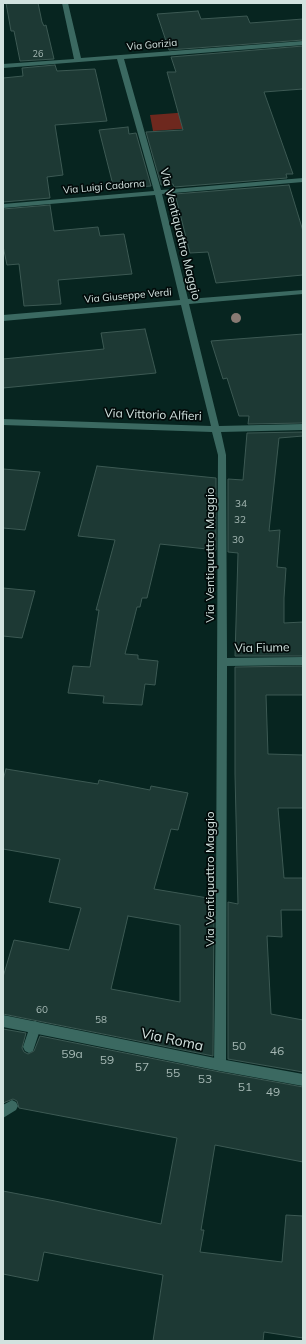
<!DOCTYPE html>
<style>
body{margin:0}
#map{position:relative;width:306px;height:1344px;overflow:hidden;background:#072520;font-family:Mulish,sans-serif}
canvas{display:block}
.frame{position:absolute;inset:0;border:4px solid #d2e2df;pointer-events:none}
</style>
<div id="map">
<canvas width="306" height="1344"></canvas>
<div class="frame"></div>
</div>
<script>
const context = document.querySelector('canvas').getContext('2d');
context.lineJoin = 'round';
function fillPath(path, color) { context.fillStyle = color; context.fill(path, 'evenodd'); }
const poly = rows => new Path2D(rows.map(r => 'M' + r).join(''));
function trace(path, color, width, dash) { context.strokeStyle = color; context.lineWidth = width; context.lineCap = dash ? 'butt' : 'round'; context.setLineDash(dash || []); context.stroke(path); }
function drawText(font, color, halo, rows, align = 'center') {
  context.font = font + ' Mulish,sans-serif'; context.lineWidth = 3.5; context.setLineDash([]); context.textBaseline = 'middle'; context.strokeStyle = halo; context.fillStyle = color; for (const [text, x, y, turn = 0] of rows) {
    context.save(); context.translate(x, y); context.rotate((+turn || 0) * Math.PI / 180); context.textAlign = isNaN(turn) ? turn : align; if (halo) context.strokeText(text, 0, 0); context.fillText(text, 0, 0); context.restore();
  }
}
const green = poly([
 [256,107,262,123,153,131,150,115]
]);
const building = poly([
 [6,3,38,3,42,22,44,26,46,25,54,59,20,61,14,31,11,31,6,3],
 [198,11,201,19,247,16,250,23,303,19,303,40,169,50,157,14,198,11],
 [303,46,303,89,264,92,293,174,286,174,287,178,174,187,173,184,161,185,146,132,183,130,167,72,176,72,171,57,303,46],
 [55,65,57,71,95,69,107,121,55,125,63,175,47,177,50,198,3,202,3,78,23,76,22,68,55,65],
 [128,127,129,134,136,133,151,186,114,189,99,130,128,127],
 [289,185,303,231,303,275,216,283,208,252,190,253,175,194,289,185],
 [50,205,54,231,98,227,100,236,124,234,132,274,58,280,61,304,24,306,19,264,7,265,3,246,3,209,50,205],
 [145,329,156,373,3,388,3,359,104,349,101,333,145,329],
 [303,334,303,423,248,424,249,416,239,416,227,378,223,379,211,341,303,334],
 [303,432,303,436,279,438,269,531,280,530,277,567,286,568,284,598,284,623,303,622,303,656,235,656,238,553,228,552,228,479,243,480,247,433,303,432],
 [97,466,216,478,216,550,160,544,147,598,142,598,140,607,137,607,125,654,138,655,138,659,158,661,155,685,145,684,142,705,103,703,104,696,68,693,73,666,90,667,99,610,96,610,115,540,78,536,97,466],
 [3,469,40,472,25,530,3,528,3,469],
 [3,588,35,591,22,638,3,636,3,588],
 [303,666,303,695,266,695,268,754,303,755,303,808,278,808,284,878,303,878,303,910,281,910,282,937,267,936,271,1014,303,1020,303,1072,228,1059,228,902,238,904,235,774,235,667,303,666],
 [6,769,98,784,99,780,150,790,151,786,188,793,178,830,171,829,154,889,214,899,213,1056,3,1014,3,977,14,940,69,950,81,908,49,902,60,859,3,849,3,780,6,769],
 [128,916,180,925,180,1002,111,989,128,916],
 [3,1029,26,1033,22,1048,24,1052,28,1054,34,1051,40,1036,220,1072,303,1087,303,1162,215,1145,201,1230,204,1230,200,1252,282,1262,286,1215,303,1216,303,1338,264,1332,263,1341,153,1341,163,1275,44,1252,38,1281,3,1274,3,1191,55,1201,161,1224,177,1138,19,1108,17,1101,13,1099,3,1103,3,1029]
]);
const service = poly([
 [35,1021,39,1023,41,1027,33,1051,29,1053,25,1051,23,1047,31,1023,35,1021],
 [12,1100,16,1102,18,1106,16,1110,3,1118,3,1105,12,1100]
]);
const minor = poly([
 [62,3,68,3,81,58,303,41,303,45,124,59,161,190,303,178,303,182,162,194,188,299,303,290,303,294,189,304,219,426,303,424,303,430,221,432,226,455,227,658,303,657,303,665,227,666,226,1065,224,1069,220,1071,216,1069,214,1065,216,894,218,455,212,432,3,425,3,419,211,426,181,305,3,321,3,315,180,300,155,195,3,208,3,204,154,191,117,59,3,68,3,64,74,59,62,3]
]);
const tertiary = poly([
 [3,1015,220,1059,303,1074,303,1086,220,1071,3,1027,3,1015]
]);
const trees = [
 [236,318]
];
const farNumbernames = [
 ["26",38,54]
];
const farStreetnames = [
 ["Via Gorizia",152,45,-5],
 ["Via Luigi Cadorna",104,187,-5],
 ["Via Giuseppe Verdi",128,296,-5]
];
const numberNames = [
 ["34",241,504],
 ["32",240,520],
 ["30",238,540],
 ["60",42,1010],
 ["58",101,1020]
];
const streetNames = [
 ["Via Ventiquattro Maggio",180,234,76],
 ["Via Vittorio Alfieri",153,415,2],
 ["Via Ventiquattro Maggio",210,555,-90],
 ["Via Fiume",262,648,-1],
 ["Via Ventiquattro Maggio",210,879,-90]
];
const nearNumbernames = [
 ["50",239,1046],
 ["46",277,1051],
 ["59a",72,1054],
 ["59",107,1060],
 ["57",142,1067],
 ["55",173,1073],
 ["53",205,1079],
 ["51",245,1087],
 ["49",273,1092]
];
const nearStreetnames = [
 ["Via Roma",172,1040,12]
];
fillPath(green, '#6e281e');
fillPath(building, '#1d3934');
trace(building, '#3c5953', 1);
fillPath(service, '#3b6961');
fillPath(minor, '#3b6961');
fillPath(tertiary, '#3b6961');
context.fillStyle = '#887a73';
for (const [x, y] of trees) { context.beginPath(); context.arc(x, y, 5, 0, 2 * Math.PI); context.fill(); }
drawText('9px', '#a5b8b4', null, farNumbernames);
drawText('10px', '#d2e2df', '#020b0a', farStreetnames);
drawText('10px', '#a5b8b4', null, numberNames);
drawText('12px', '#d2e2df', '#020b0a', streetNames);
drawText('12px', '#a5b8b4', null, nearNumbernames);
drawText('14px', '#d2e2df', '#020b0a', nearStreetnames);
</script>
